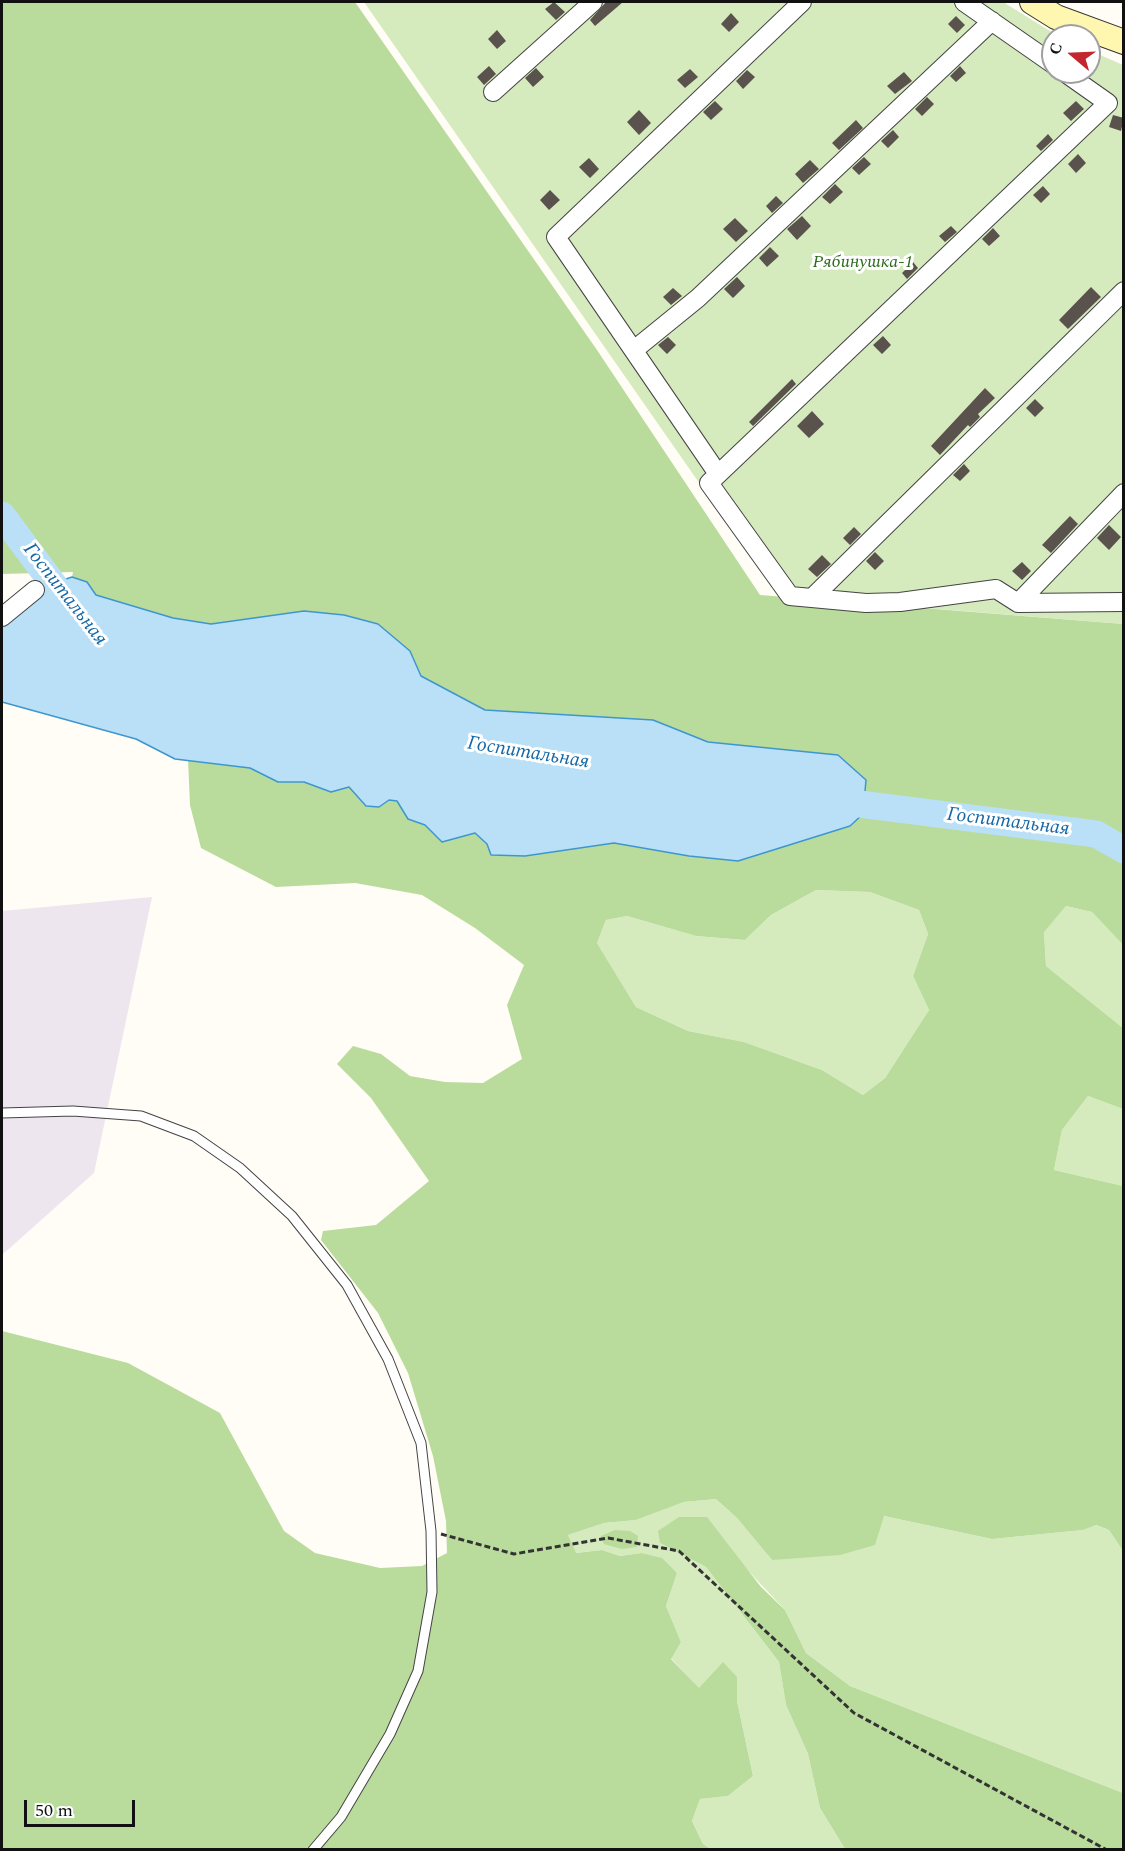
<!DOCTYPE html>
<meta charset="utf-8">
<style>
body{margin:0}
#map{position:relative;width:1125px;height:1851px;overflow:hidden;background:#fffdf5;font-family:Spectral,serif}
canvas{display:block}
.frame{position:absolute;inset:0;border:3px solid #111;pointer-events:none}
.north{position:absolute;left:1041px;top:24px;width:60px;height:60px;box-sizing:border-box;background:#fff;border:2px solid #a0a0a0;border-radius:50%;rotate:289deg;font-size:16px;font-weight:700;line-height:24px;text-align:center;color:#111}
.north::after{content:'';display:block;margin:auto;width:21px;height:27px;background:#c4262e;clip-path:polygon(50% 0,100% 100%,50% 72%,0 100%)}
.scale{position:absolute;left:24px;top:1800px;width:111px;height:27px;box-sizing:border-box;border:3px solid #111;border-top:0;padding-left:8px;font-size:18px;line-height:21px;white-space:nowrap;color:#111;-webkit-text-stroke:4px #fff;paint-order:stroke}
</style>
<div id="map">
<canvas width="1125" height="1851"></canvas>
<div class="frame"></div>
<div class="north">С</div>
<div class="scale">50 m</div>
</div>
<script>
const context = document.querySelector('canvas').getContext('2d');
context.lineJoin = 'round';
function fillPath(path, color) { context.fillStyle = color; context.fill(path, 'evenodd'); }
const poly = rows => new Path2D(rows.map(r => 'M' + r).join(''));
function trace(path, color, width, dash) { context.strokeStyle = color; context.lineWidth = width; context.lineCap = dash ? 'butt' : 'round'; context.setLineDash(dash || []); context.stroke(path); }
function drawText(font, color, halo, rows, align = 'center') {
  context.font = font + ' Spectral,serif'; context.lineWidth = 6; context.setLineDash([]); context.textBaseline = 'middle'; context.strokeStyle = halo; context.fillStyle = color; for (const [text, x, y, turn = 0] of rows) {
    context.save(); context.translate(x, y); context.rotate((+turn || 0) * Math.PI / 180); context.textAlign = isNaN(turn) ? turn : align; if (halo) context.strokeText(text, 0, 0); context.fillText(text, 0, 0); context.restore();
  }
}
const industrial = poly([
 [152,897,94,1173,2,1255,2,911]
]);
const green = poly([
 [364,2,1003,2,1058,36,1053,36,1053,72,1089,72,1089,50,1123,65,1123,624,778,596],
 [816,890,870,892,919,910,928,934,913,976,929,1010,885,1078,863,1095,822,1070,744,1042,688,1031,636,1007,597,943,606,920,627,916,696,936,745,940,771,915],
 [1066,906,1092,912,1123,945,1123,1028,1046,966,1044,931],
 [1088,1096,1123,1109,1123,1186,1054,1170,1062,1130],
 [716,1499,737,1518,772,1560,884,1516,992,1539,1083,1530,1095,1525,1109,1530,1123,1551,1123,1793,850,1686,806,1653,785,1610,742,1564,660,1543,706,1567,779,1662,786,1705,808,1754,820,1808,845,1849,711,1849,703,1844,692,1821,700,1799,728,1796,753,1776,737,1701,737,1677,699,1689,671,1658,681,1642,666,1606,677,1573,641,1553,620,1556,602,1550,575,1553,568,1535,604,1523,636,1520,684,1502]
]);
const forest = poly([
 [2,2,355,2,597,350,760,595,1123,624,1123,945,1092,912,1066,906,1044,932,1046,966,1123,1028,1123,1109,1088,1096,1062,1130,1054,1170,1123,1186,1123,1551,1109,1530,1096,1525,1083,1530,992,1539,884,1516,875,1545,840,1555,772,1560,737,1518,716,1499,684,1502,636,1520,604,1523,568,1535,576,1553,602,1550,620,1556,641,1553,662,1558,677,1573,666,1606,681,1642,671,1659,699,1688,723,1662,737,1677,737,1701,753,1776,728,1796,700,1799,692,1821,703,1844,711,1849,2,1849,2,1331,128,1363,220,1413,284,1531,315,1553,380,1568,422,1566,447,1553,446,1521,433,1456,408,1373,378,1313,321,1240,323,1231,376,1225,429,1181,371,1098,337,1064,353,1046,381,1054,410,1076,445,1082,483,1083,522,1059,507,1005,524,965,475,928,422,895,355,883,276,887,201,848,190,805,188,759,250,768,278,782,304,782,331,792,349,787,397,801,408,819,425,825,442,842,475,833,487,844,491,855,525,856,614,843,689,856,738,861,850,826,837,755,708,742,653,720,485,710,421,676,410,651,378,624,344,615,304,611,211,624,173,618,96,595,87,582,72,577,73,572,2,574],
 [816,890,870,892,919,910,928,934,913,976,929,1010,885,1078,863,1095,822,1070,744,1042,688,1031,636,1007,597,943,606,920,627,916,696,936,745,940,771,915],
 [679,1517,707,1517,761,1587,785,1610,806,1653,850,1686,1123,1793,1123,1849,845,1849,820,1808,808,1754,786,1705,779,1662,706,1567,660,1543,658,1531],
 [615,1530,630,1531,638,1536,637,1547,622,1549,604,1544,601,1536]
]);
const water = poly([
 [72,577,87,582,96,595,173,618,211,624,304,611,344,615,378,624,410,651,421,676,485,710,653,720,708,742,838,755,866,780,863,814,850,826,738,861,689,856,614,843,525,856,491,855,487,844,475,833,442,842,425,825,408,819,397,801,389,800,379,807,366,806,349,787,331,792,304,782,278,782,250,768,175,759,136,739,2,702,2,624,54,583,72,577]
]);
const river = poly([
 [2,515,74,612],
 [828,800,1096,834,1124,850]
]);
const building = poly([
 [554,2,565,12,556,20,545,9],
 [606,2,623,2,595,26,590,20],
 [731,13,739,22,729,32,721,24],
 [956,16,965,25,957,33,948,24],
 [497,30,506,41,497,49,488,39],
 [489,66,496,74,484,85,477,77],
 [960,66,966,73,956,82,950,76],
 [536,68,544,77,533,87,525,78],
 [690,69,698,77,685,88,677,80],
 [747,70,755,77,743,89,736,81],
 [904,72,912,81,895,94,887,86],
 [927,97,934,104,922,116,915,109],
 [715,101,723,109,711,120,703,112],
 [1076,101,1084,109,1071,121,1063,113],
 [639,110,651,123,639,135,627,122],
 [1113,115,1124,118,1121,131,1109,127],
 [856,120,863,128,839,150,832,143],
 [893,130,899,137,888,148,881,141],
 [1048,134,1053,140,1041,151,1036,146],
 [1078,154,1086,163,1076,173,1068,164],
 [864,157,871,164,859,175,852,168],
 [589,158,599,169,590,178,579,167],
 [810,160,819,169,803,183,795,174],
 [835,184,843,192,830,204,822,197],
 [1043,186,1050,194,1041,203,1033,195],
 [550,190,560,200,549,210,540,200],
 [776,196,783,203,772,213,766,206],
 [802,216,811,226,797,240,787,229],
 [735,218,748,231,736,242,723,229],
 [951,226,957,232,945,242,939,236],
 [993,228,1000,236,989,246,982,239],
 [770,247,779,256,767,267,759,258],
 [913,262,918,268,907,279,902,273],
 [737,277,745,286,733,298,724,289],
 [1091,287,1101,297,1068,329,1059,320],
 [673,288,682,296,671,305,663,297],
 [883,336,891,345,882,354,873,345],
 [668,337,676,345,667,354,658,345],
 [792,379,796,384,753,426,749,422],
 [985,388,995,398,978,414,980,417,970,427,968,425,940,455,931,446],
 [1035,399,1044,408,1035,417,1026,408],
 [812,411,824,424,809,438,797,426],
 [964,464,970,471,960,481,953,475],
 [1070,516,1078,524,1051,553,1042,545],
 [1109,525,1121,537,1109,550,1097,538],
 [854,527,861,534,850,545,843,538],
 [875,552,884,561,875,570,866,561],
 [822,555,831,564,817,577,808,569],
 [1022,562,1031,571,1022,580,1012,571]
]);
const path = poly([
 [441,1534,514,1554,608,1538,679,1551,854,1713,1107,1850]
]);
const lane = poly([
 [2,1113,73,1111,141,1116,194,1136,240,1168,292,1216,347,1285,388,1359,421,1443,431,1531,432,1592,418,1671,390,1734,341,1817,313,1850]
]);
const street = poly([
 [964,2,1053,64],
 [1064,72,1108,103,709,483,790,596,866,603,900,602,996,589,1018,603,1124,602],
 [493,92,593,2],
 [634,350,698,298,992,21],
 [718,474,556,237,802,2],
 [813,597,1124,291],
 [1018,603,1124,493],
 [2,617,35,590]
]);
const secondary = poly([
 [1032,2,1056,17,1124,42]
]);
const parkNames = [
 ["Рябинушка-1",863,263]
];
const waterNames = [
 ["Госпитальная",64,595,52],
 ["Госпитальная",528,754,9],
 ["Госпитальная",1008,823,7]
];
fillPath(industrial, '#eee6ef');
fillPath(green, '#d5ebbd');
fillPath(forest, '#b9dc9c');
fillPath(water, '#b9e0f7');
trace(water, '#3f96cf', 1.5);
trace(river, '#b9e0f7', 27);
fillPath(building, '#5a524d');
trace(lane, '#444', 11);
trace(street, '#444', 20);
trace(secondary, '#333', 26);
trace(path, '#333', 3, [6, 3]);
trace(lane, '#fff', 9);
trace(street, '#fff', 18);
trace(secondary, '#fff6b0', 24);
drawText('italic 18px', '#2f6b1f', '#fff', parkNames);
drawText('italic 20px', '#1768a6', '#fff', waterNames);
</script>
